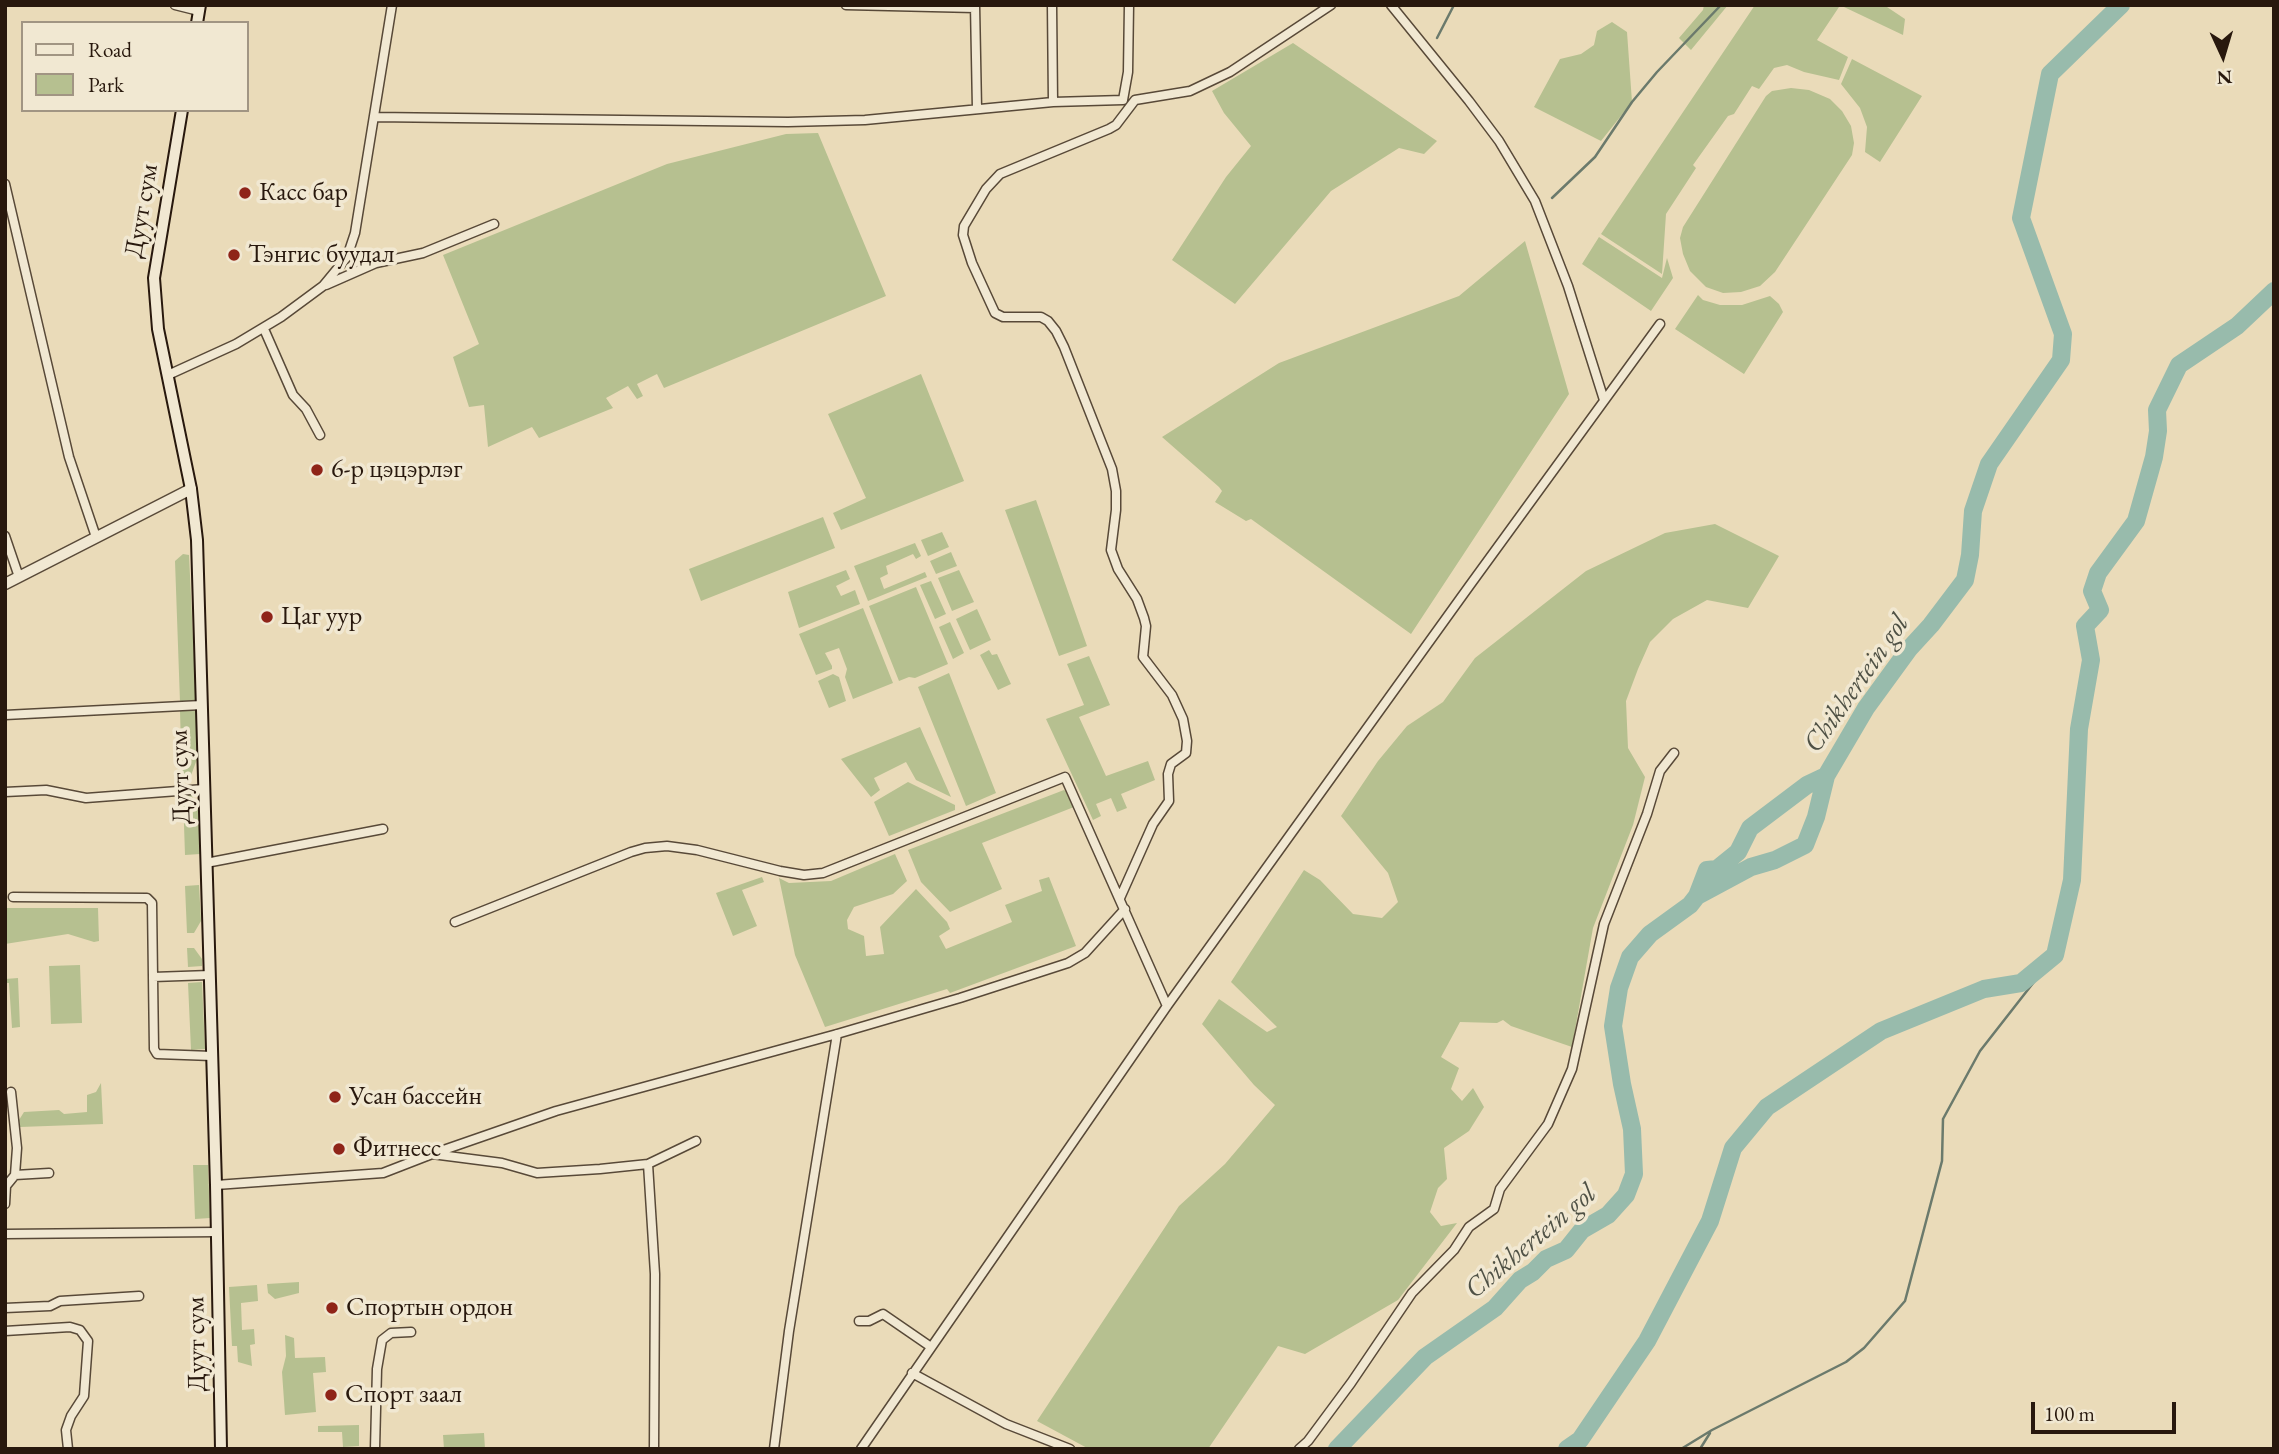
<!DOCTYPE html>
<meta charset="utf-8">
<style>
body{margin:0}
#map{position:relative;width:2279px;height:1454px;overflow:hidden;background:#eadbb9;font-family:"EB Garamond",serif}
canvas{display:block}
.frame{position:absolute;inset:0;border:7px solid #28180d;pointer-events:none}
.legend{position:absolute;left:21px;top:21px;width:228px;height:91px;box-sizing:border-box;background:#f1e8d2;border:2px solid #a19583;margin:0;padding:9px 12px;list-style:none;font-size:21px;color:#28180d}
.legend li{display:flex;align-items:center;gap:14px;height:35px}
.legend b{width:35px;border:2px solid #a19583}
.north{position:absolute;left:2188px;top:21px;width:70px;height:70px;-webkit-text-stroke:5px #f1e8d2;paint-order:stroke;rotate:176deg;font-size:19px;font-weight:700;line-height:28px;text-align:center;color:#28180d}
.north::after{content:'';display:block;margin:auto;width:24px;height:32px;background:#28180d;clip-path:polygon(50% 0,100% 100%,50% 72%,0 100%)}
.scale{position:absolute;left:2031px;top:1402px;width:145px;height:32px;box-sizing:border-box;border:4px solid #28180d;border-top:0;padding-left:9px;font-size:21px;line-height:24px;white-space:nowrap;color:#28180d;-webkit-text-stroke:5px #f1e8d2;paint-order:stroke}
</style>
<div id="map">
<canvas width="2279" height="1454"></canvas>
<div class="frame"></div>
<ul class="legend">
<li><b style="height:9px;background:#f1e8d2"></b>Road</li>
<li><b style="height:19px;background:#b6c090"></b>Park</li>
</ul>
<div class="north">N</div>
<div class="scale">100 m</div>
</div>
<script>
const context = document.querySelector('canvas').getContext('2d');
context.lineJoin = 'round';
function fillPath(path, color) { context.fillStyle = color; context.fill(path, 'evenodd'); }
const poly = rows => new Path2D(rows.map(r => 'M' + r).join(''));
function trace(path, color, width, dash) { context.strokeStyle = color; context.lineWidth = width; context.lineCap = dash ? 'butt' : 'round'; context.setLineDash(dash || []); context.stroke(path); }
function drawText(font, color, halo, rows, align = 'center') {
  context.font = font + ' "EB Garamond",serif'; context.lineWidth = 7; context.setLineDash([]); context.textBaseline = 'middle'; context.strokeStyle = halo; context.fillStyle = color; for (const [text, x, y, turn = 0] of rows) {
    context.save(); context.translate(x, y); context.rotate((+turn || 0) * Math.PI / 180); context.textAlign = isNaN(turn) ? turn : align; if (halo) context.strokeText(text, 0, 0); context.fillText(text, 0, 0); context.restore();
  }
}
const green = poly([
 [1704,5,1728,5,1691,50,1679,38,1703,10],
 [1755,5,1884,5,1905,19,1903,35,1844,7,1839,7,1817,40,1848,57,1839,80,1804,72,1787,65,1774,68,1759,89,1752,86,1734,114,1728,116,1693,165,1696,168,1666,214,1662,274,1601,234],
 [1612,22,1627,32,1632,102,1601,141,1534,107,1560,59,1581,54,1594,45,1597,31],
 [1293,43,1437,141,1424,154,1399,148,1331,191,1235,304,1172,260,1226,177,1251,146,1224,113,1212,91],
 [1852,59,1922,96,1880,162,1865,152,1867,127,1860,108,1841,84],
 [1791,88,1809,90,1830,99,1842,111,1851,126,1854,143,1852,155,1775,272,1760,286,1741,292,1723,293,1706,287,1690,271,1683,254,1680,238,1683,227,1766,96,1772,91],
 [818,133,886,296,664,388,657,374,637,384,643,396,637,399,628,386,606,398,613,408,539,438,532,427,488,447,484,405,469,407,453,357,479,344,443,255,667,164,786,134],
 [1599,237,1662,278,1667,258,1673,278,1651,311,1582,264],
 [1525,241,1569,394,1411,634,1251,519,1246,521,1215,502,1222,491,1219,487,1162,437,1279,363,1459,296],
 [1698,295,1703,300,1720,305,1742,305,1770,296,1779,304,1783,312,1744,374,1675,329],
 [921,374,964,481,841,530,833,513,866,498,828,414],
 [1036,500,1087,646,1059,656,1005,510],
 [823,517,835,548,701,601,689,569],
 [1715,524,1779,556,1748,608,1707,600,1673,619,1650,642,1638,669,1626,701,1628,748,1645,777,1633,825,1593,928,1572,1047,1511,1026,1503,1020,1497,1023,1460,1022,1441,1057,1459,1068,1451,1089,1462,1101,1473,1088,1484,1107,1469,1131,1444,1148,1447,1179,1438,1188,1430,1212,1441,1226,1457,1223,1398,1300,1305,1354,1278,1346,1208,1449,1089,1449,1037,1421,1179,1206,1225,1164,1275,1105,1254,1085,1202,1024,1219,999,1267,1032,1277,1027,1231,982,1304,870,1320,880,1353,914,1382,918,1398,902,1388,873,1341,816,1378,761,1407,726,1443,702,1475,658,1586,571,1665,533],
 [942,532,949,547,928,556,921,540],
 [915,543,921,556,916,559,913,554,886,566,888,574,880,578,884,589,925,572,927,577,868,601,854,566],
 [951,552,957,566,936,574,930,561],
 [183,554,189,555,196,700,180,702,175,561],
 [846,570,850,579,836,586,841,596,855,590,860,604,799,628,788,592],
 [959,570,974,602,952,611,938,578],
 [931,581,946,614,935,619,920,585],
 [916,587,948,664,915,678,909,677,899,681,869,606],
 [863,608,893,683,853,699,845,677,847,669,839,648,825,653,832,666,832,669,816,675,799,634],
 [977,609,991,640,970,650,956,619],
 [950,622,964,653,953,659,939,627],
 [989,650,992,655,997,654,1011,684,998,690,980,655],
 [1089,656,1110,705,1079,717,1106,776,1148,761,1155,780,1121,794,1127,808,1117,812,1111,798,1096,804,1101,816,1093,820,1046,719,1084,705,1067,664],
 [949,673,996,793,966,806,918,687],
 [833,674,839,677,846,701,829,708,818,681],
 [180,711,196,711,197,759,189,781,182,782],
 [920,727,951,797,916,780,906,762,874,778,880,790,871,797,841,759],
 [908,782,955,805,955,810,889,836,874,802],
 [1064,790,1068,792,1074,807,982,843,1002,889,950,912,921,882,908,850],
 [191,794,198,807,200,854,185,855,183,795],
 [895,854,907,881,893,894,854,907,847,920,848,929,864,936,866,956,884,954,880,927,916,889,947,922,950,929,939,936,946,949,1012,922,1005,905,1042,891,1039,880,1049,877,1076,946,950,993,947,989,825,1027,795,955,779,878,789,883,831,881],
 [762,877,764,882,742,890,757,926,733,936,716,893],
 [199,885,201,921,194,933,187,933,185,886],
 [5,908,98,908,99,941,94,942,68,934,5,944],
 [187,948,194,948,202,959,202,966,188,967],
 [80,965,82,1023,51,1024,49,966],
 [18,978,20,1027,12,1028,9,983,5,983,5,979],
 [202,982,205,1049,191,1050,188,983],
 [101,1083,103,1124,20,1127,19,1120,24,1112,59,1110,64,1114,87,1112,87,1095,96,1092],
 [193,1165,208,1165,210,1218,195,1219],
 [299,1282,299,1293,275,1299,268,1293,267,1284],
 [257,1285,258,1301,241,1303,242,1330,254,1329,255,1344,250,1345,252,1366,238,1362,237,1346,232,1346,229,1287],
 [285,1335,294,1338,295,1358,325,1357,326,1372,313,1373,316,1412,285,1415,282,1372,286,1356],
 [359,1425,359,1446,343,1447,342,1432,318,1432,318,1426],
 [484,1433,485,1449,444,1449,443,1435]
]);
const stream = poly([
 [1437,38,1454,5],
 [1552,198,1595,157,1632,102,1657,72,1721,5],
 [1574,1449,1580,1440],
 [1681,1449,1712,1430,1846,1362,1864,1348,1905,1301,1942,1161,1943,1119,1980,1051,2055,955],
 [1700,1449,1710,1433]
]);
const river = poly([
 [1697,896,1751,867,1775,860,1805,845,1816,817,1826,776],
 [1337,1449,1425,1357,1495,1308,1520,1280,1533,1272,1546,1259,1566,1250,1582,1230,1608,1215,1626,1195,1634,1174,1632,1129,1622,1084,1613,1026,1619,988,1630,957,1650,934,1690,905,1697,896,1707,870,1717,869,1738,852,1750,828,1807,785,1826,776,1866,708,1909,649,1931,625,1965,580,1970,555,1973,511,1989,464,2061,360,2063,334,2021,218,2050,74,2121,5],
 [1567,1449,1580,1440,1647,1341,1710,1221,1733,1148,1767,1107,1881,1031,1984,989,2021,983,2055,955,2072,880,2079,729,2091,660,2085,626,2100,610,2092,591,2098,573,2136,521,2154,457,2158,431,2157,410,2179,365,2237,326,2274,291]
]);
const minor = poly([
 [175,5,199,11],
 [846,5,975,8],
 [975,5,977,109],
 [1052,5,1053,102],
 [1391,5,1469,101,1499,141,1535,201,1568,286,1604,400],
 [374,117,788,122,865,120,1053,102,1123,100,1128,72,1129,5],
 [5,184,69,457,96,537],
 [326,285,376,263,423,253,494,224],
 [264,329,293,395,306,409,320,435],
 [168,375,236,344,281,317,323,286,347,257,355,233,392,5],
 [5,536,19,577],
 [5,715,202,705],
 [5,792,46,790,86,798,204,789],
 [206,863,383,829],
 [13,897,147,898,152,903,153,977],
 [1120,898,1153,824,1169,801,1168,774,1171,764,1186,753,1187,741,1183,719,1172,695,1143,657,1146,626,1144,618,1137,599,1118,569,1111,550,1116,510,1116,491,1112,469,1064,347,1056,331,1048,321,1041,317,1003,317,995,313,972,263,963,235,964,226,986,189,1000,174,1109,129,1116,125,1135,100,1190,91,1230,72,1331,5],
 [455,922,631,852,645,848,667,846,697,850,780,871,804,875,823,873,1065,777,1167,1006],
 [210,975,153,977,154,1049,157,1054,212,1056],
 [11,1092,17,1148,15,1175],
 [432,1154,556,1111,837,1034,960,998,1068,963,1085,953,1125,909],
 [648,1164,655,1274,654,1449],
 [216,1185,383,1173,432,1154,502,1163,537,1173,600,1169,648,1164,696,1141],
 [5,1204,6,1186,15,1175,49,1173],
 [5,1234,217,1232],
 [5,1308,50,1306,60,1301,139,1296],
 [859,1321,869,1321,883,1314,931,1347],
 [5,1331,70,1327,80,1330,88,1341,84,1396,71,1416,66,1430,68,1449],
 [912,1373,1006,1424,1070,1449],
 [375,1449,377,1369,382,1340,391,1333,411,1332],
 [774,1449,789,1331,837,1034],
 [861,1449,1167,1006,1470,585,1660,324],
 [1299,1449,1308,1441,1351,1383,1412,1293,1454,1250,1469,1227,1494,1209,1500,1189,1548,1124,1572,1069,1604,924,1647,814,1660,771,1674,753]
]);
const tertiary = poly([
 [5,584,191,489]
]);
const secondary = poly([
 [197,23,200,5],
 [182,110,154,278,158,329,191,489,197,540,216,1185,221,1449]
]);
const markers = [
 [245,193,7,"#8f2418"],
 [234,255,7,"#8f2418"],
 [317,470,7,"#8f2418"],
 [267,617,7,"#8f2418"],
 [335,1097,7,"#8f2418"],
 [339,1149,7,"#8f2418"],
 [332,1308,7,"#8f2418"],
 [331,1395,7,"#8f2418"]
];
const poiNames = [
 ["Касс бар",259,193],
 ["Тэнгис буудал",248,255],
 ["6-р цэцэрлэг",331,470],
 ["Цаг уур",281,617],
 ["Усан бассейн",349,1097],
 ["Фитнесс",353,1149],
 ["Спортын ордон",346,1308],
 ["Спорт заал",345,1395]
];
const streetNames = [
 ["Дуут сум",142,211,-80],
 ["Дуут сум",181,777,-92],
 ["Дуут сум",197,1344,-91]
];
const waterNames = [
 ["Chikhertein gol",1857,684,-55],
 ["Chikhertein gol",1531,1242,-40]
];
fillPath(green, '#b6c090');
trace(stream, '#6b7a6c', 2.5);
trace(river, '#98bbac', 18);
trace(minor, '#584938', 11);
trace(tertiary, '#584938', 13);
trace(secondary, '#28180d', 14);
trace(minor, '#f1e8d2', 8);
trace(tertiary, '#f1e8d2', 10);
trace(secondary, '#f1e8d2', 10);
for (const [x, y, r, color] of markers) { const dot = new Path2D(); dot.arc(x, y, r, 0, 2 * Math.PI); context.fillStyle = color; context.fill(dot); trace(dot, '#f1e8d2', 2.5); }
drawText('26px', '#28180d', '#f1e8d2', poiNames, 'left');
drawText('26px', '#28180d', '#f1e8d2', streetNames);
drawText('italic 28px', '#4f5145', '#f1e8d2', waterNames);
</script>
